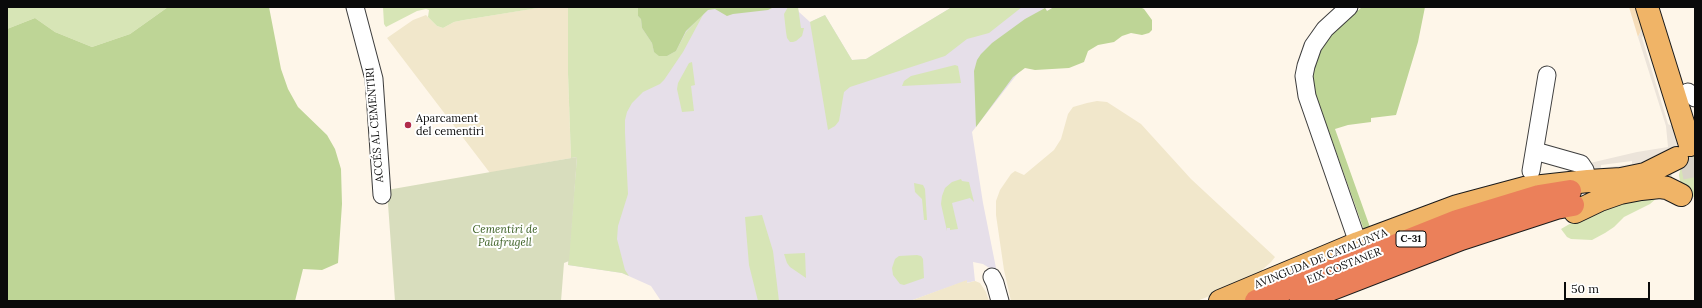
<!DOCTYPE html>
<meta charset="utf-8">
<style>
body{margin:0}
#map{position:relative;width:1702px;height:308px;overflow:hidden;background:#fef6e9;font-family:Lora,serif}
canvas{display:block}
.frame{position:absolute;inset:0;border:8px solid #0a0a0a;pointer-events:none}
.scale{position:absolute;left:1564px;top:282px;width:86px;height:18px;box-sizing:border-box;border:2px solid #0a0a0a;border-top:0;padding-left:5px;font-size:12px;line-height:14px;white-space:nowrap;color:#0a0a0a;-webkit-text-stroke:3px #fff;paint-order:stroke}
</style>
<div id="map">
<canvas width="1702" height="308"></canvas>
<div class="frame"></div>
<div class="scale">50 m</div>
</div>
<script>
const context = document.querySelector('canvas').getContext('2d');
context.lineJoin = 'round';
function fillPath(path, color) { context.fillStyle = color; context.fill(path, 'evenodd'); }
const poly = rows => new Path2D(rows.map(r => 'M' + r).join(''));
function trace(path, color, width, dash) { context.strokeStyle = color; context.lineWidth = width; context.lineCap = dash ? 'butt' : 'round'; context.setLineDash(dash || []); context.stroke(path); }
function drawText(font, color, halo, rows, align = 'center') {
  context.font = font + ' Lora,serif'; context.lineWidth = 4; context.setLineDash([]); context.textBaseline = 'middle'; context.strokeStyle = halo; context.fillStyle = color; for (const [text, x, y, turn = 0] of rows) {
    context.save(); context.translate(x, y); context.rotate((+turn || 0) * Math.PI / 180); context.textAlign = isNaN(turn) ? turn : align; if (halo) context.strokeText(text, 0, 0); context.fillText(text, 0, 0); context.restore();
  }
}
const industrial = poly([
 [568,7,797,7,799,12,810,22,825,15,852,60,866,59,952,7,1045,7,1047,11,1054,7,1018,73,972,132,983,203,997,273,983,264,973,262,975,281,966,283,966,281,910,301,661,301,651,286,622,273,568,265,577,157,571,158]
]);
const farmland = poly([
 [543,7,568,7,568,74,571,158,490,173,387,38,413,20,426,15,437,26,443,28,454,22,464,20],
 [1097,101,1107,102,1141,124,1191,179,1275,257,1271,262,1262,270,1265,274,1197,301,1011,301,1004,270,996,215,996,201,1000,190,1011,174,1015,171,1024,175,1054,150,1061,139,1068,114,1073,107,1087,103],
 [967,280,967,283,975,281,980,283,986,292,989,301,910,301]
]);
const green = poly([
 [7,7,168,7,130,34,92,47,55,32,35,18,7,29],
 [383,7,544,7,464,20,454,22,443,28,437,26,428,17,429,10,426,9,417,11,386,27,384,24],
 [568,7,638,7,638,16,641,19,642,28,652,43,654,52,667,56,676,51,686,32,704,13,683,52,664,80,660,84,643,92,632,103,627,112,625,120,625,133,628,194,618,226,617,239,625,270,629,276,622,273,568,265,577,157,571,158,568,74],
 [788,7,798,7,801,28,804,28,802,36,796,41,793,42,790,42,787,38,786,32,784,14],
 [952,7,1022,7,989,33,967,39,945,56,850,87,844,92,839,121,835,126,828,130,810,22,825,15,852,60,866,59],
 [692,62,695,85,691,86,694,111,682,112,677,89,678,83,689,63],
 [955,65,958,66,961,83,902,86,904,81,911,76],
 [1695,149,1695,198,1687,193,1683,187,1680,181,1679,175,1683,159],
 [961,179,962,181,969,182,974,202,970,198,952,203,958,229,950,230,950,228,947,228,947,231,941,204,942,196,945,188,952,182],
 [914,183,923,185,925,189,927,220,924,220,922,199,915,192],
 [1658,197,1650,204,1624,217,1614,227,1605,233,1592,240,1571,239,1567,237,1561,229,1578,219,1608,206],
 [762,215,773,251,779,301,758,301,749,265,745,217],
 [805,253,806,278,790,267,787,263,784,254],
 [917,255,921,256,923,259,924,278,904,285,900,284,893,275,892,268,895,259,899,256]
]);
const forest = poly([
 [168,7,269,7,281,69,288,89,298,107,327,135,335,149,341,169,342,204,338,263,322,270,303,269,295,301,7,301,7,29,35,18,55,32,92,47,130,34],
 [638,7,774,7,768,10,733,14,727,16,715,9,708,10,686,31,676,51,667,56,659,56,654,52,652,43,642,28,641,19,638,16],
 [1054,7,1140,7,1144,9,1152,20,1152,30,1149,33,1142,35,1131,33,1122,36,1114,42,1098,45,1088,51,1084,62,1069,68,1035,70,1025,68,1013,77,976,127,974,71,977,60,981,54,992,43,1025,19,1045,8,1047,11],
 [1362,7,1425,7,1418,42,1396,115,1371,118,1371,122,1348,125,1335,129,1371,230,1364,230,1318,101,1311,94,1311,63,1330,32,1332,34]
]);
const sand = poly([
 [1629,7,1638,7,1644,25,1638,37]
]);
const cemetery = poly([
 [577,157,569,261,564,263,561,301,395,301,387,190]
]);
const plaza = poly([
 [1644,25,1647,26,1642,38,1668,124,1672,126,1676,119,1679,139,1677,146,1667,159,1597,176,1590,163,1637,152,1668,147,1666,126,1638,37],
 [1632,161,1632,164,1601,168,1601,165]
]);
const highwayTunnel = poly([
 [1649,175,1695,166]
]);
const minor = poly([
 [355,7,374,79,382,195],
 [1349,7,1325,29,1313,46,1306,66,1304,76,1307,96,1358,243],
 [1688,92,1695,98],
 [1535,151,1581,164,1585,170,1588,181],
 [1531,171,1547,75],
 [992,277,995,283,1000,301]
]);
const major = poly([
 [1647,7,1690,145],
 [1575,212,1600,200,1620,193,1641,189,1660,187,1667,188,1681,195],
 [1220,301,1358,243,1457,206,1524,188,1588,181,1621,179,1645,174,1677,158]
]);
const highway = poly([
 [1256,301,1457,221,1539,196,1570,191],
 [1301,301,1461,239,1556,208,1573,205]
]);
const markers = [
 [408,125,4,"#b12c4c"]
];
const shields = [
 [1411,239,30]
];
const shieldNames = [
 ["C-31",1411,239]
];
const poiNames = [
 ["Aparcament",416,119],
 ["del cementiri",416,132]
];
const streetNames = [
 ["ACCÉS AL CEMENTIRI",375,125,-95],
 ["AVINGUDA DE CATALUNYA",1321,259,-22],
 ["EIX COSTANER",1344,266,-22]
];
const parkNames = [
 ["Cementiri de",505,230],
 ["Palafrugell",505,243]
];
fillPath(industrial, '#e6dfe9');
fillPath(farmland, '#f1e7cb');
fillPath(green, '#d7e5b6');
fillPath(forest, '#bed596');
fillPath(sand, '#f6ddb9');
fillPath(cemetery, '#d8ddbd');
fillPath(plaza, '#ece4da');
trace(highwayTunnel, '#d9d3c8', 22, [22, 11]);
trace(minor, '#3d3d3d', 19);
trace(major, '#1b1b1b', 24);
trace(highway, '#1b1b1b', 24);
trace(minor, '#fff', 17);
trace(major, '#f0b467', 22);
trace(highway, '#eb805a', 22);
for (const [x, y, r, color] of markers) { const dot = new Path2D(); dot.arc(x, y, r, 0, 2 * Math.PI); context.fillStyle = color; context.fill(dot); trace(dot, '#fff', 1.5); }
for (const [x, y, w] of shields) { const box = new Path2D(); box.roundRect(x - w / 2, y - 8, w, 16, 3); context.fillStyle = '#fff'; context.fill(box); trace(box, '#0a0a0a', 1); }
drawText('bold 10px', '#0a0a0a', null, shieldNames);
drawText('11px', '#0a0a0a', '#fff', poiNames, 'left');
drawText('11px', '#0a0a0a', '#fff', streetNames);
drawText('italic 11px', '#385d20', '#fff', parkNames);
</script>
